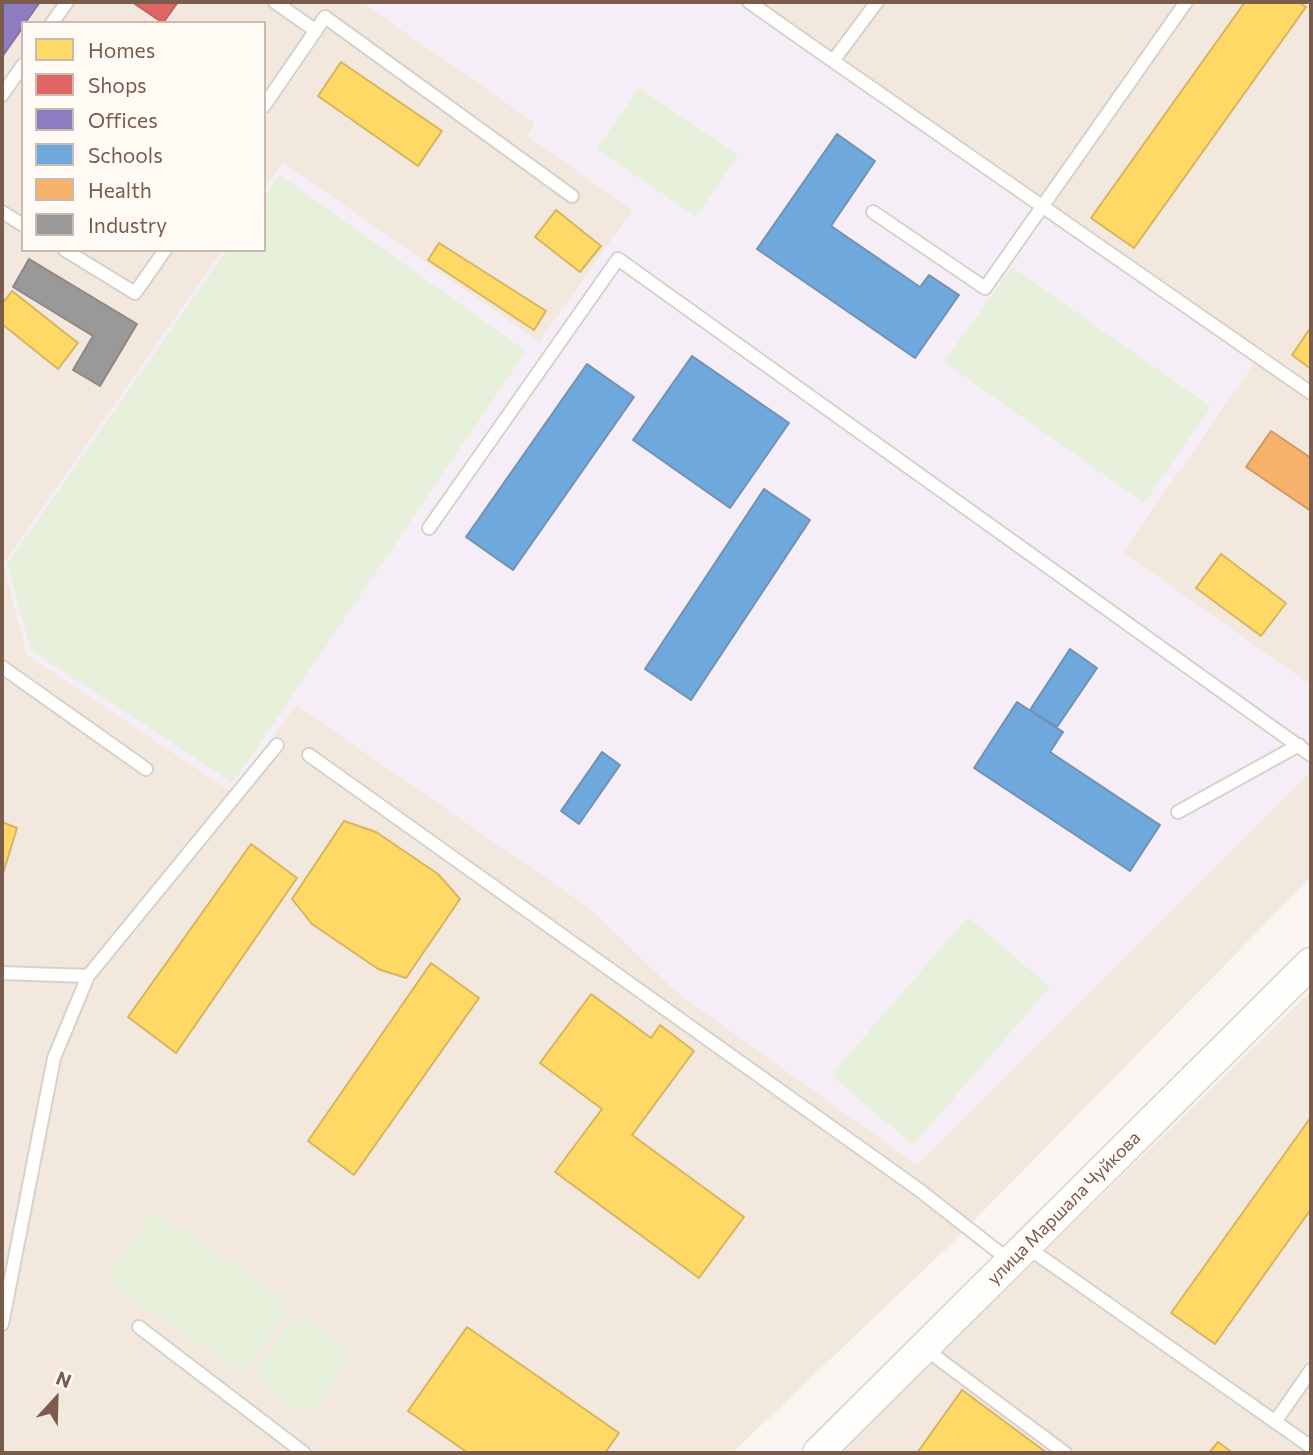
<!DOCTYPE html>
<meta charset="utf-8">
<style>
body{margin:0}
#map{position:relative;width:1313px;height:1455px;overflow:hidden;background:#f9f5f0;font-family:Commissioner,sans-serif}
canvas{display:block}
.frame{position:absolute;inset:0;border:4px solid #7a5c4d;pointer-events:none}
.legend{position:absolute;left:21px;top:21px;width:245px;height:231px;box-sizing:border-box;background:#fffaf3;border:2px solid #cabbb1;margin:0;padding:9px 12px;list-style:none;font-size:21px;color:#7a5c4d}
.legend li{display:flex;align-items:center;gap:14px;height:35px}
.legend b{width:35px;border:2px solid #cabbb1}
.north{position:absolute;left:21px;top:1364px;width:70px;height:70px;-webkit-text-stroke:5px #fffaf3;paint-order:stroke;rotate:22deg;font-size:19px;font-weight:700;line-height:28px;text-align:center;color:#7a5c4d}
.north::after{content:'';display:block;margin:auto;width:24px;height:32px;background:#7a5c4d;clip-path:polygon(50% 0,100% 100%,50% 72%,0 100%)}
</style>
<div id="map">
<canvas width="1313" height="1455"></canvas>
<div class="frame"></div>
<ul class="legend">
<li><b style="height:19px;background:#ffd966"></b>Homes</li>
<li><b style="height:19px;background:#e06666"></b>Shops</li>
<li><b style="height:19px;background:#8e7cc3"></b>Offices</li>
<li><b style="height:19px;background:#6fa8dc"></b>Schools</li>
<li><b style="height:19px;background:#f6b26b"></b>Health</li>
<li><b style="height:19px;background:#999"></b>Industry</li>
</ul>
<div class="north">N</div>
</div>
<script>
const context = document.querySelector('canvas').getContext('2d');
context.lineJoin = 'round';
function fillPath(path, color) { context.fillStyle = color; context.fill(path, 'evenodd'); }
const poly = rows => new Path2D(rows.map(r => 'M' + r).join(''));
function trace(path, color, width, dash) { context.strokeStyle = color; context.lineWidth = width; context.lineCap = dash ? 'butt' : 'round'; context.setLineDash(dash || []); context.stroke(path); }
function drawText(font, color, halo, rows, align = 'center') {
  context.font = font + ' Commissioner,sans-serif'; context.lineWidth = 7; context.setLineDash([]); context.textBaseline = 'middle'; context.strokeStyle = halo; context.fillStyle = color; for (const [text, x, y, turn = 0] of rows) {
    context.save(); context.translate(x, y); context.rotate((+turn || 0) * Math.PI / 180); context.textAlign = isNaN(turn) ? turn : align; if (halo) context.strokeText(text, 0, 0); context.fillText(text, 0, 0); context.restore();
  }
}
const residential = poly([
 [2,2,1311,2,1311,877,952,1243,732,1453,2,1453],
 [23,23,264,23,264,250,23,250],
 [1311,991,1311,1453,840,1453,985,1310]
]);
const education = poly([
 [361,2,741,2,1256,361,1123,552,1311,685,1311,771,917,1165,676,992,589,908,296,705,233,793,27,655,3,564,222,250,264,250,264,189,283,162,539,342,632,210,527,136,535,123]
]);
const green = poly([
 [639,88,738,155,696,217,597,149],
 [280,175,526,351,233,783,31,650,7,564,227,250,264,250,264,197],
 [1012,267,1211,407,1144,503,944,362],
 [968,917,1050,987,913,1145,831,1075],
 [150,1215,163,1217,279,1294,286,1315,248,1367,232,1367,112,1284,112,1267],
 [292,1319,309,1319,349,1349,348,1363,316,1409,302,1412,259,1381,257,1368]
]);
const homes = poly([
 [1245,2,1298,2,1306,7,1134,248,1091,218,1245,2],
 [341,62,442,131,418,166,318,96,341,62],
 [556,210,601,246,580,272,535,237,556,210],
 [439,243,546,311,534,330,428,260,439,243],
 [12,291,78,343,58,369,2,324,2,304,12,291],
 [1311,327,1311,369,1292,355,1311,327],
 [1221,554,1286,603,1261,636,1196,588,1221,554],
 [344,821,376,832,438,874,460,899,406,978,378,969,312,924,292,899,344,821],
 [2,822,17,828,2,877,2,822],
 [251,844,297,878,176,1053,128,1017,251,844],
 [431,963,479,998,354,1175,308,1141,431,963],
 [591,994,651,1038,660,1025,694,1051,632,1135,744,1217,699,1278,555,1172,602,1109,540,1063,591,994],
 [1311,1117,1311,1209,1215,1344,1171,1313,1311,1117],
 [467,1327,619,1433,605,1453,468,1453,408,1411,467,1327],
 [962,1390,1047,1453,917,1453,962,1390],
 [1218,1442,1233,1453,1209,1453,1218,1442]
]);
const shops = poly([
 [132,2,178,2,163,23,132,2]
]);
const offices = poly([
 [2,2,40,2,25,23,23,23,23,27,2,57,2,2]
]);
const schools = poly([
 [837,134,875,161,831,226,920,287,929,275,959,295,915,358,757,249,837,134],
 [692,356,789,423,730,508,633,440,692,356],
 [587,364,634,397,513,570,466,537,587,364],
 [764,489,810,520,691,700,645,669,764,489],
 [1070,649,1097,668,1057,727,1030,710,1070,649],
 [1017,702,1063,732,1050,752,1160,825,1130,871,974,768,1017,702],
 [602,752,620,765,579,824,561,811,602,752]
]);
const health = poly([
 [1271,431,1311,458,1311,511,1246,467,1271,431]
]);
const industry = poly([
 [29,259,137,324,100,386,73,370,93,336,13,287,29,259]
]);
const service = poly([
 [275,2,316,31],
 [749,2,833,61],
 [877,2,833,61,1311,393],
 [52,23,67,2],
 [2,95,23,65],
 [264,106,325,17,572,196],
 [2,212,23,225],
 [873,212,985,288,1186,2],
 [65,250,135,293,165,250],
 [429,528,618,259,1311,755],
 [2,667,146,769],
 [309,755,918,1189,1010,1261],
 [1178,812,1299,745],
 [2,973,88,976],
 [1027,1247,1311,1447],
 [2,1324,54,1058,88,976,277,745],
 [139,1327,304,1453],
 [924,1348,1065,1453],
 [1275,1422,1311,1370]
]);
const tertiary = poly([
 [818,1453,1311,963]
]);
const streetNames = [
 ["улица Маршала Чуйкова",1064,1208,-45]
];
fillPath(residential, '#f2e8de');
fillPath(education, '#f6eef6');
fillPath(green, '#e7f0db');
fillPath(homes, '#ffd966');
trace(homes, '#d7b45e', 2);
fillPath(shops, '#e06666');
trace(shops, '#c1635e', 2);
fillPath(offices, '#8e7cc3');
trace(offices, '#8872a0', 2);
fillPath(schools, '#6fa8dc');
trace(schools, '#7291b1', 2);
fillPath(health, '#f6b26b');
trace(health, '#d19862', 2);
fillPath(industry, '#999');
trace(industry, '#908782', 2);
trace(service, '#d7d1cb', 16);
trace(tertiary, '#d7d1cb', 33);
trace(service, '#fefefd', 12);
trace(tertiary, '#fefefd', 30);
drawText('18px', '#7a5c4d', '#fffaf3', streetNames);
</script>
